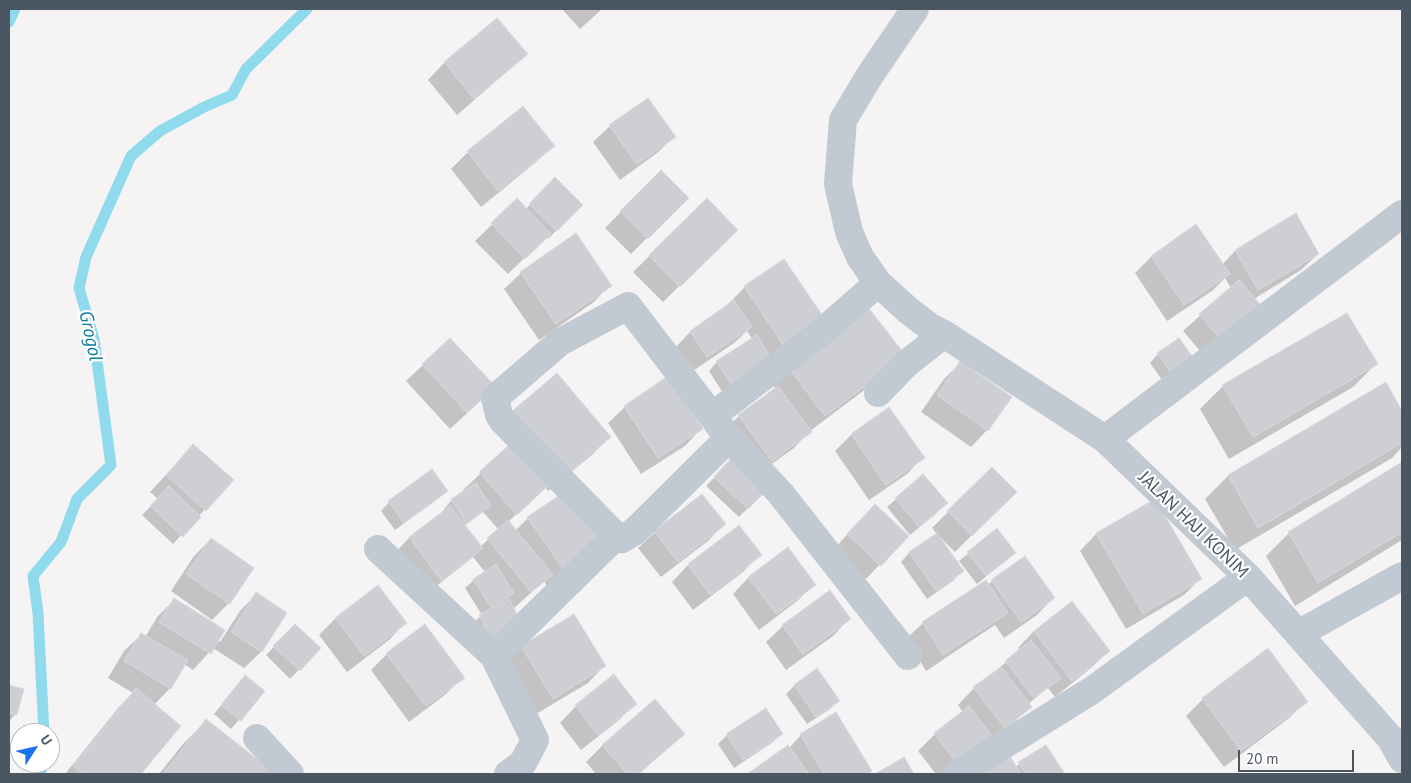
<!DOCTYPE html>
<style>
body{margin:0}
#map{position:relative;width:1411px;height:783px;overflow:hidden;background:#f5f3f3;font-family:"PT Sans",sans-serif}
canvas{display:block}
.frame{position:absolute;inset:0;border:10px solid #4a5661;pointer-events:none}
.north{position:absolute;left:10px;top:723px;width:50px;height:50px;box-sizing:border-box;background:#fff;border:1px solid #b7bbc0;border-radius:50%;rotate:55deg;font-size:14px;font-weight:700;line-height:20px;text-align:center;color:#4a5661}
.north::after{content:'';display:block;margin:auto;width:18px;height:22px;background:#1a73e8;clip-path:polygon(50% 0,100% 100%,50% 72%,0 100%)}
.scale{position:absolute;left:1238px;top:750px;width:116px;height:22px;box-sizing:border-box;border:2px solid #4a5661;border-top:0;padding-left:6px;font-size:15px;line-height:18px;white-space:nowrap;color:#4a5661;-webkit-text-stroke:4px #fff;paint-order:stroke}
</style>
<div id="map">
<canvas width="1411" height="783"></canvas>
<div class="frame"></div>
<div class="north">U</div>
<div class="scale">20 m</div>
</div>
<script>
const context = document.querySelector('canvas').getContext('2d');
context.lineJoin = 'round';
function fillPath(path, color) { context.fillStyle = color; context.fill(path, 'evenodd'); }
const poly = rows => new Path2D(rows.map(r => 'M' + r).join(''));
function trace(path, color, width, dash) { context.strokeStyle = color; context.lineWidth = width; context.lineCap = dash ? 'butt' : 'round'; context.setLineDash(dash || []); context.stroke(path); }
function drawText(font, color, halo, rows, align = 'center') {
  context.font = font + ' "PT Sans",sans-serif'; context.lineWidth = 4.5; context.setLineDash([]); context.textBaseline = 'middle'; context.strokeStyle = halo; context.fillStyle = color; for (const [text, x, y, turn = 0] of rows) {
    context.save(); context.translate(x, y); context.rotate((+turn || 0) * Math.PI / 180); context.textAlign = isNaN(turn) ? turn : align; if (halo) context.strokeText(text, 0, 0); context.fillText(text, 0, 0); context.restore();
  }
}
const shadow = poly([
 [562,9,602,9,580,29],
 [497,20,526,54,509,70,457,115,428,80,444,63],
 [523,108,553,146,536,162,481,207,451,169,468,152],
 [610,126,674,137,657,153,620,180,593,142],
 [661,172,687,198,631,254,605,228],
 [546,187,581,205,548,239,546,237,508,274,475,241,517,200,526,209],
 [707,200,736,230,663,302,633,272],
 [1295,215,1318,254,1301,270,1254,299,1207,359,1183,331,1231,288,1225,278,1212,291,1167,321,1135,273,1151,257,1196,226,1222,265,1235,251],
 [521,273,610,285,594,302,539,340,504,289],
 [745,287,825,322,725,396,709,371,717,362,753,340,747,331,734,343,690,373,674,349,690,332,729,305,728,304],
 [1158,354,1196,364,1167,387,1150,363],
 [960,363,987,430,971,447,921,412,944,379],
 [1376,364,1353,387,1229,459,1200,409,1223,386],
 [423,365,477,404,450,429,406,381],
 [789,368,887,373,810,431,794,448,755,476,767,488,739,517,706,486,734,457,722,432,739,416,776,389,772,384],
 [1385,384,1402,413,1402,447,1392,458,1235,550,1205,499,1228,476],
 [625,407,701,429,685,446,641,474,608,423],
 [889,408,923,457,907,474,869,500,835,451,851,435],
 [609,437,593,454,548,491,545,487,508,522,515,531,528,518,601,543,547,586,544,581,513,609,483,646,471,625,482,615,465,588,474,580,485,572,473,557,424,596,393,555,409,538,445,511,444,509,452,500,465,492,463,490,510,446],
 [483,512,499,530,480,547,464,526],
 [193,446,232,480,173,544,142,515,158,499,150,492],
 [1402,464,1402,540,1295,606,1266,556,1289,533],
 [992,468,1015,492,955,552,940,537,939,538,962,571,954,580,927,599,901,562,909,553,937,534,932,528],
 [432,471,446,491,438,499,395,530,381,511,389,502],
 [923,476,938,512,910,535,887,507],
 [1155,500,1200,579,1184,595,1126,629,1080,551,1096,534],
 [859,522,907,536,863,582,831,552],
 [724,524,708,541,661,577,638,548,655,532],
 [738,526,760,554,744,571,693,610,672,582,688,565],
 [997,530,1015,553,977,584,959,561],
 [211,539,229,603,212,620,171,591,194,556],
 [749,577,814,585,797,601,759,630,733,594],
 [992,581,1053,598,1037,615,1004,638,995,625,926,671,906,639,923,623,988,585],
 [378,587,405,623,389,640,347,672,319,635,335,619],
 [256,594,286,613,261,652,244,668,213,648,193,670,184,664,170,688,154,705,179,726,139,774,65,774,119,707,133,693,108,678,124,651,141,635,145,637,158,616,174,600,220,642,240,611],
 [849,619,833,636,786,670,766,642,783,626],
 [295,625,319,649,290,679,266,655],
 [1034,631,1109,651,1092,667,1055,697,1048,688,1028,704,1030,707,1013,723,952,774,936,774,918,751,935,734,963,712,958,705,974,688,1020,651,1018,648],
 [521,647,604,666,588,683,536,714,505,664],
 [1268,650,1306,702,1289,718,1224,767,1186,716,1203,699],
 [387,654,463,677,446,694,409,722,371,670],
 [817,670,838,700,830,709,807,724,786,694,794,686],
 [245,677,263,692,231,729,214,714],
 [9,686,23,690,16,714,9,721],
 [654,701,683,734,639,774,596,774,586,762,602,746],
 [635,704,619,720,581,750,560,723,576,706],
 [206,721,274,774,159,774,183,744],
 [781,734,773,742,734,768,718,744,727,735],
 [801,735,870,771,867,774,749,774,789,748],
 [1045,746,1063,774,981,774,1015,767]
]);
const stream = poly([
 [9,22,15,9],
 [44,733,38,613,33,576,61,542,77,499,111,465,94,339,79,288,86,257,131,156,160,131,204,107,232,95,246,69,307,9],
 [41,774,41,763]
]);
const building = poly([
 [497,18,528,54,474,99,444,62,497,18],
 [648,98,676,137,637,164,609,125,648,98],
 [523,106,555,146,498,191,467,151,523,106],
 [661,170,689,198,648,239,620,211,661,170],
 [555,177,583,205,557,231,529,204,555,177],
 [517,198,551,234,525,259,491,223,517,198],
 [707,198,738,230,680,287,649,255,707,198],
 [1296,213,1319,254,1258,290,1235,250,1296,213],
 [1196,224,1230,274,1184,305,1151,256,1196,224],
 [576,233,612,286,556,324,520,272,576,233],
 [784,259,827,322,786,349,744,286,784,259],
 [1239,280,1264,309,1224,343,1199,314,1239,280],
 [734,300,752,327,707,357,690,331,734,300],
 [868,307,906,356,825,416,788,367,868,307],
 [1347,313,1378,364,1253,437,1222,385,1347,313],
 [757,335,775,364,734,389,716,361,757,335],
 [450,338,496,387,467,413,422,364,450,338],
 [1179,338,1198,364,1176,380,1157,353,1179,338],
 [960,361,1012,397,988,431,937,395,960,361],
 [557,373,611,437,565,476,511,412,557,373],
 [668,376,703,429,658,458,624,406,668,376],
 [1386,382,1402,411,1402,443,1258,528,1228,475,1386,382],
 [778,386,812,432,772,461,738,415,778,386],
 [889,407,925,458,886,485,851,434,889,407],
 [517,438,555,479,517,515,479,472,517,438],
 [193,444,234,480,206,511,166,475,193,444],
 [734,455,769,488,748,509,714,477,734,455],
 [1402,462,1402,532,1318,583,1288,532,1402,462],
 [992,467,1017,492,972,536,947,511,992,467],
 [432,469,448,491,404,523,388,501,432,469],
 [923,474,948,503,919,527,895,498,923,474],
 [476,483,491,506,466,523,451,499,476,483],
 [169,486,201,517,183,537,150,506,169,486],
 [566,491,603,543,564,570,527,517,566,491],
 [702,494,726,524,678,562,654,531,702,494],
 [1155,499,1202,579,1143,614,1096,533,1155,499],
 [875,504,909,536,881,566,847,534,875,504],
 [450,506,483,548,441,581,409,537,450,506],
 [508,520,553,575,531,592,487,538,508,520],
 [739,525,762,555,710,595,688,564,739,525],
 [997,528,1016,553,986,576,967,552,997,528],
 [937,533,964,571,936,591,909,552,937,533],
 [211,538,254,568,230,604,186,574,211,538],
 [788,547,816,585,776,614,748,577,788,547],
 [1025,556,1055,598,1021,622,991,580,1025,556],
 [496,564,514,593,491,607,473,579,496,564],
 [986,580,1008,613,943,655,922,622,986,580],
 [378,585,407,623,364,656,335,618,378,585],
 [830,590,851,619,803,654,782,625,830,590],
 [256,592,287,613,262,652,231,632,256,592],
 [174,598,225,630,211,654,159,622,174,598],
 [509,599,521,622,491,639,479,615,509,599],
 [1072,601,1110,651,1072,681,1034,631,1072,601],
 [574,614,606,666,553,699,521,646,574,614],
 [295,624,321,648,300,671,273,646,295,624],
 [425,624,465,678,426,706,386,653,425,624],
 [141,633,188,660,171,689,124,661,141,633],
 [1031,640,1061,678,1034,698,1005,661,1031,640],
 [1268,648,1308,702,1241,751,1202,698,1268,648],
 [1001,667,1032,707,1005,728,973,687,1001,667],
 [817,668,840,701,816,717,794,685,817,668],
 [614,674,637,704,598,735,575,705,614,674],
 [245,675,265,691,241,721,221,705,245,675],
 [9,685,24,689,17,715,9,712,9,685],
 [136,688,181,726,141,774,83,774,73,766,136,688],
 [655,699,685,734,638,774,627,774,602,745,655,699],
 [969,706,994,739,959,766,934,733,969,706],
 [766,708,783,734,743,760,726,734,766,708],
 [836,712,872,771,867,774,824,774,800,734,836,712],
 [206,719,276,774,163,774,206,719],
 [788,745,809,774,747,774,788,745],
 [1046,745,1065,774,1026,774,1018,762,1046,745],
 [1010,756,1021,774,979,774,1010,756],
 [904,757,914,774,875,774,904,757]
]);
const minor = poly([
 [915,9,870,75,843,120,838,184,849,232,860,257,878,283,909,311,930,327,944,334,1105,439,1248,577,1391,739,1402,759],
 [878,393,906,364,944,334],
 [717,423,729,438,781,494,908,656],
 [729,438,635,531,622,539,616,536,503,421,499,415,495,398,560,342,628,306,712,416,823,331,878,283],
 [1105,439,1402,214],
 [378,549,494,656,535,740,523,763,508,774],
 [1298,634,1402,576],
 [494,656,616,536],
 [257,738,290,774],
 [957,774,1091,691,1248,577]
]);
const streetNames = [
 ["JALAN HAJI KONIM",1193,525,44]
];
const waterNames = [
 ["Grogol",90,336,78]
];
fillPath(shadow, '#0003');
trace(stream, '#90daee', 11);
fillPath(building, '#cdcfd5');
trace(building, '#d7d9de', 1);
trace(minor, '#c1cad2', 28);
drawText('18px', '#4a5661', '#fff', streetNames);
drawText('italic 19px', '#0c7c9b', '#fff', waterNames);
</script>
